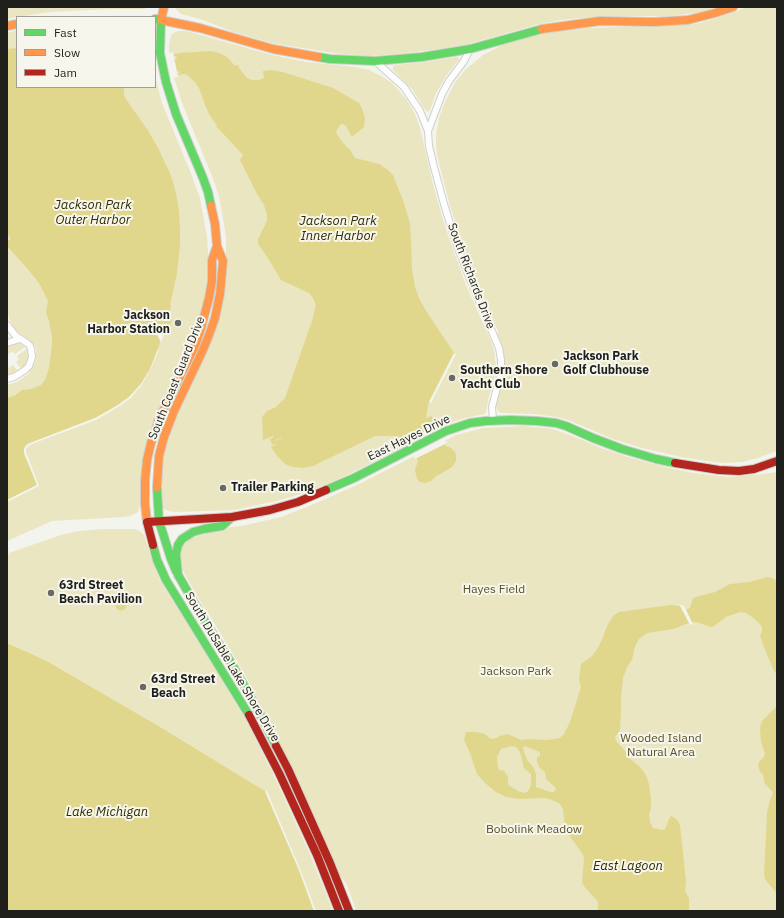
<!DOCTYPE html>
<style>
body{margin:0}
#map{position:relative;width:784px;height:918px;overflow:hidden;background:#f4f4ef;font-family:"IBM Plex Sans",sans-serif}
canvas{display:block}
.frame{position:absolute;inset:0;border:8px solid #1f1f1b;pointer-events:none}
.legend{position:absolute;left:16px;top:16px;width:140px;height:72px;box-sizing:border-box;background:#f7f6ec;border:1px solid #a1a098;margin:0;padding:5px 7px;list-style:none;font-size:12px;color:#1f1f1b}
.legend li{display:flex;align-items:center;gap:8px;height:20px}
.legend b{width:20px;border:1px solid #a1a098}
</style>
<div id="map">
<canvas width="784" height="918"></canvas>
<div class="frame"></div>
<ul class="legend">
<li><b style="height:5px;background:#63d668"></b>Fast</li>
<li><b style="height:5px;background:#ff974d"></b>Slow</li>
<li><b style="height:5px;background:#b3261e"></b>Jam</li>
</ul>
</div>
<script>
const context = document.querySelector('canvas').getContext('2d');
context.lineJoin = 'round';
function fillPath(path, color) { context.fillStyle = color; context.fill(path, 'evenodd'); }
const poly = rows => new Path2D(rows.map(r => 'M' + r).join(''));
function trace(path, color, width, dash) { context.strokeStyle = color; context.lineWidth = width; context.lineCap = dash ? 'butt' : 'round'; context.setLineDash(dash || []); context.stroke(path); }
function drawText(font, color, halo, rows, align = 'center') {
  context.font = font + ' "IBM Plex Sans",sans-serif'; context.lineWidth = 4; context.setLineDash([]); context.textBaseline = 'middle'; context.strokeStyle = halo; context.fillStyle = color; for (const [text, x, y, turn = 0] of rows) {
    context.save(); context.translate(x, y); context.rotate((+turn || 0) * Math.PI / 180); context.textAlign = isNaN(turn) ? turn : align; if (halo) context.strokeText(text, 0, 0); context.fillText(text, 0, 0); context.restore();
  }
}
const green = poly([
 [7,7,150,7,143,9,111,9,52,12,36,14,7,19],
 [175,7,717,7,696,13,668,16,612,16,580,18,561,20,539,24,468,44,438,49,398,54,370,56,343,54,327,52,271,43,231,31,203,20,181,14,177,10],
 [747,7,777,7,777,451,758,458,742,462,723,463,714,462,681,457,642,448,613,439,568,420,557,417,534,414,503,413,501,413,498,411,496,407,496,402,503,379,505,367,504,355,497,334,498,331,481,293,467,257,450,206,437,155,436,145,436,134,439,118,444,104,454,84,465,70,483,55,504,44,534,36,553,32,588,28,686,25,700,23,717,18],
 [17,30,17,87,155,87,155,77,162,103,190,171,200,198,207,237,209,267,208,281,205,302,188,352,159,408,150,429,145,450,143,462,140,486,140,505,138,512,130,516,125,517,52,521,7,541,7,500,37,485,7,451,7,385,17,382,27,375,32,368,36,359,36,349,34,345,28,339,15,330,10,321,7,311,7,33],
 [178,31,186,31,201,35,272,55,307,62,355,67,369,70,383,77,392,83,407,100,415,114,420,128,434,188,443,220,454,252,466,285,492,343,494,351,496,367,495,374,493,383,488,400,486,412,485,414,465,418,453,422,337,480,307,492,281,500,234,510,174,512,169,511,164,509,162,506,161,500,163,459,166,444,176,417,207,350,226,263,226,238,224,225,219,196,212,176,182,103,171,68,169,52,169,44,171,36,173,33],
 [456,57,459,58,459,60,449,72,442,83,436,93,430,110,428,112,425,110,412,89,393,70,393,66,395,65,426,62],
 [16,343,21,344,25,347,15,354,13,351,9,354,7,352,7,346],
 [27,349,28,354,28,357,25,365,21,369,16,362,19,359,17,356],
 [7,365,9,368,13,365,18,371,14,373,7,375],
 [524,426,533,427,553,429,575,437,601,448,631,458,669,468,694,473,729,477,763,474,777,472,777,911,356,911,347,885,339,874,268,719,244,673,207,611,204,608,183,571,179,548,183,541,224,528,246,525,281,517,314,504,359,484,456,435,483,428],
 [103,529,135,529,141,532,144,535,151,557,160,580,167,592,203,649,247,722,275,778,309,852,333,911,314,911,299,870,265,791,162,728,45,660,7,643,7,559,9,553,61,535,78,531]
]);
const water = poly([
 [17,48,17,87,124,87,124,94,125,98,147,129,157,146,169,171,173,182,176,194,179,211,180,228,180,245,177,273,170,305,171,306,168,317,172,320,170,326,165,326,158,349,150,369,141,384,129,397,109,411,95,418,30,443,27,445,24,453,37,485,7,500,7,398,14,396,22,390,31,389,41,385,45,380,49,368,52,345,52,336,49,321,46,312,48,301,40,285,36,279,26,267,7,246,7,241,11,239,7,233,7,49],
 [211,51,219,53,227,57,235,66,237,65,239,66,238,67,247,78,252,80,259,80,264,78,263,71,271,70,283,72,333,88,359,103,362,108,365,118,364,127,352,137,346,126,343,124,341,124,338,128,336,133,344,144,350,150,355,158,379,164,388,170,393,175,403,200,410,223,411,240,412,269,415,287,419,298,426,311,454,353,429,402,428,406,426,418,432,416,435,426,446,446,451,448,455,452,456,456,456,461,452,467,435,477,431,481,425,483,420,482,417,479,416,475,415,470,418,461,407,439,395,436,375,436,313,466,302,468,293,467,285,464,277,456,271,447,277,444,276,444,272,445,271,442,282,438,282,437,271,442,270,439,274,437,273,436,263,440,262,417,267,411,276,407,285,398,313,318,316,305,313,298,309,293,281,280,266,255,258,244,258,239,267,221,267,215,264,205,257,194,240,160,243,155,216,126,217,125,210,116,205,105,202,96,199,88,195,82,187,75,184,74,155,79,155,78,178,74,180,72,178,71,155,75,155,63,176,59,177,57,175,56,155,60,155,58,180,53],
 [767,577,772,578,777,581,777,675,773,669,764,647,760,636,762,632,762,627,759,623,752,617,746,613,741,612,734,614,726,617,714,626,711,627,696,622,692,622,673,629,647,633,639,639,635,646,632,660,627,667,623,678,621,698,621,709,620,730,615,737,616,741,625,751,629,758,640,767,646,775,649,784,651,799,651,808,649,814,650,822,653,828,662,830,665,829,669,819,671,816,675,818,678,821,680,825,686,881,685,891,689,898,689,911,598,911,598,902,583,885,582,882,584,858,582,853,566,831,565,826,563,809,560,804,552,800,545,798,520,799,506,797,496,792,485,783,477,774,470,753,464,740,466,732,476,732,485,734,488,737,491,739,496,738,500,736,508,734,521,740,528,739,547,740,560,738,564,734,570,722,581,687,579,679,581,664,592,656,598,648,603,637,607,626,613,616,619,612,670,605,680,606,685,610,690,608,693,598,699,596,715,592,730,584,750,582],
 [512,746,516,747,520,752,524,768,531,774,531,783,530,788,527,792,524,793,518,791,508,785,508,777,505,772,503,770,500,771,498,768,497,757,501,749],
 [524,746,540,752,540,756,537,757,537,762,539,767,545,772,546,779,556,788,554,792,551,792,536,787,536,775,534,768,527,760,523,749],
 '115.5 605a5.5 5.5 0 1 1 11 0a5.5 5.5 0 1 1-11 0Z',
 [7,643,45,660,162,728,265,791,299,870,314,911,7,911],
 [777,699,777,894,765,879,764,874,766,836,767,812,770,800,773,793,772,791,765,784,764,780,763,774,760,772,758,766,759,762,764,757,765,753,761,742,760,728,762,721,776,707]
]);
const pier = poly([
 [173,52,178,77,155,81,155,56],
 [142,324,164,334,161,342,156,333,153,331,142,325],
 [158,349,159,350,151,368,141,386,131,398,120,406,96,420,32,444,28,447,26,449,26,452,39,486,7,502,7,500,37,485,24,453,24,449,26,445,30,443,95,418,118,405,129,397,141,384,150,369],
 [454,353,456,354,431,403,429,402],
 [437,426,447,443,415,459,406,441],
 [679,604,684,606,693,624,690,625],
 [265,791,267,791,300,869,316,911,314,911,299,870]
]);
const street = poly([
 [375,61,404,87,420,111,428,131,429,146,434,167,444,204,456,243,471,282,499,348,501,360,501,372,499,380,492,407,493,420],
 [428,131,442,94,449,81,464,61,470,49],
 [7,325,16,336,27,343,30,346,31,349,32,357,29,366,25,370,14,377,7,379],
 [7,343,20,339]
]);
const fast = poly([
 [155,19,161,20,160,53,166,82,176,114,203,178,208,192,211,206],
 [318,57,330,59,375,61,422,57,470,49,542,29],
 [157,487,159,521,171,559,176,571],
 [326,490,354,478,446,431,470,423,486,421,510,420,537,421,556,423,566,426,593,438,622,449,656,459,675,463],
 [232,517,222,526,204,529,193,532,182,539,178,545,176,554,178,575,206,623,233,666,264,721,276,746],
 [153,545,157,560,166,580,249,715]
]);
const slow = poly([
 [164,7,161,20,200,28,273,49,318,57],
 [7,26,17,24],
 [542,29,600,21,654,22,688,20,715,13,733,7],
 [157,487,159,456,164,437,174,411,202,352,209,335,215,318,220,294,223,261,217,246,215,224,211,206],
 [147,522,145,504,145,481,147,460,151,443,159,419,195,346,201,328,209,298,212,281,212,260,217,246]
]);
const jam = poly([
 [675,463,719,470,739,471,754,469,777,461],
 [153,545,147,522,232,517,270,510,298,502,326,490],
 [249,715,279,773,317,855,339,911],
 [276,746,288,769,330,863,349,911]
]);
const markers = [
 [178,323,4,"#6a6a65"],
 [555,364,4,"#6a6a65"],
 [452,378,4,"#6a6a65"],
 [223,488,4,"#6a6a65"],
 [51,593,4,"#6a6a65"],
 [143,687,4,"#6a6a65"]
];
const streetNames = [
 ["South Richards Drive",471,276,69],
 ["South Coast Guard Drive",177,378,-68],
 ["East Hayes Drive",409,438,-26],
 ["South DuSable Lake Shore Drive",232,667,59]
];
const poiNames = [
 ["Jackson",170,316,"right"],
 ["Harbor Station",170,330,"right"],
 ["Jackson Park",563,357],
 ["Golf Clubhouse",563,371],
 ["Southern Shore",460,371],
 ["Yacht Club",460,385],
 ["Trailer Parking",231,488],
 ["63rd Street",59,586],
 ["Beach Pavilion",59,600],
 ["63rd Street",151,680],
 ["Beach",151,694]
];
const parkNames = [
 ["Hayes Field",494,590],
 ["Jackson Park",516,672],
 ["Wooded Island",661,739],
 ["Natural Area",661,753],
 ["Bobolink Meadow",534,830]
];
const waterNames = [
 ["Jackson Park",93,205],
 ["Outer Harbor",93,220],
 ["Jackson Park",338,221],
 ["Inner Harbor",338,236],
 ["Lake Michigan",107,812],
 ["East Lagoon",628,866]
];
fillPath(green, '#eae6c1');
fillPath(water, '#e0d78c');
fillPath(pier, '#f4f4ef');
trace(street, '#d0d0cb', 8);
trace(fast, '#d0d0cb', 10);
trace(slow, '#d0d0cb', 10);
trace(jam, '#d0d0cb', 10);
trace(street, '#fdfdfd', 6);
trace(fast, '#63d668', 8);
trace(slow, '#ff974d', 8);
trace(jam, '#b3261e', 8);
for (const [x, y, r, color] of markers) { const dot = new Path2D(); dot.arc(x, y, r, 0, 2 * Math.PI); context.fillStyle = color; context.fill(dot); trace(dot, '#f7f6ec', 1.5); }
drawText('12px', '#1f1f1b', '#f7f6ec', streetNames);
drawText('bold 12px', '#1f1f1b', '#f7f6ec', poiNames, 'left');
drawText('12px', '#565025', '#f7f6ec', parkNames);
drawText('italic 13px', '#312b00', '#f7f6ec', waterNames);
</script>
